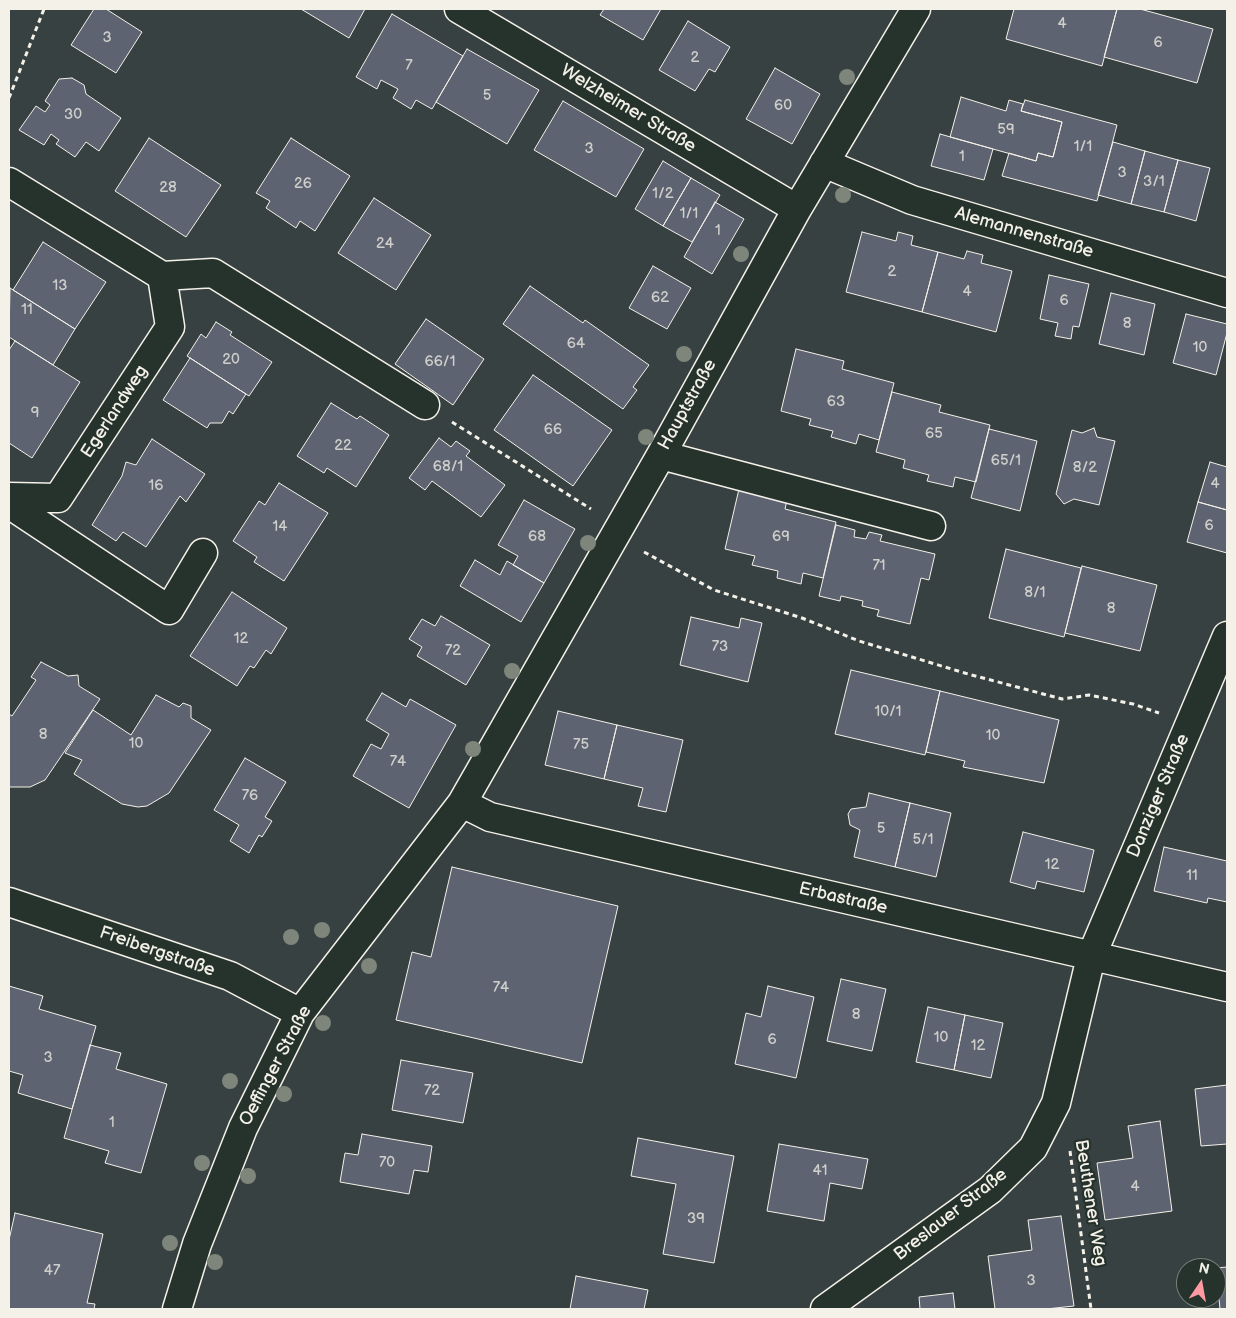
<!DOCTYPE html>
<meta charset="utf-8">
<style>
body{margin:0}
#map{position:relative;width:1236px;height:1318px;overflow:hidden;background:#374141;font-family:"Balsamiq Sans",sans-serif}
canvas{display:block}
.frame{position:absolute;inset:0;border:10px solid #f4f1e8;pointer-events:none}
.north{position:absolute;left:1176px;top:1258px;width:50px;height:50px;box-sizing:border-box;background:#26332d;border:1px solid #787f78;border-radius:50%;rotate:12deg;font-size:14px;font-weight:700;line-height:20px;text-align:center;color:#f4f1e8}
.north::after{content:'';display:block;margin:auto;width:18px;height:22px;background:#ff9aa2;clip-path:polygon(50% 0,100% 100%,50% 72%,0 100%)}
</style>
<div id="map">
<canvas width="1236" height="1318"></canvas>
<div class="frame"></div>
<div class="north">N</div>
</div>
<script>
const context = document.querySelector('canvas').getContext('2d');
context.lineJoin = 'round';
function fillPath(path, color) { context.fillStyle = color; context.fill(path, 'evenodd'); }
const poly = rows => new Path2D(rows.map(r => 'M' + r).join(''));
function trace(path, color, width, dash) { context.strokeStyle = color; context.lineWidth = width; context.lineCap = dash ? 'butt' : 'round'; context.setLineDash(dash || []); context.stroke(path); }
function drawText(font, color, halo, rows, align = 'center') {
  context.font = font + ' "Balsamiq Sans",sans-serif'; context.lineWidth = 4.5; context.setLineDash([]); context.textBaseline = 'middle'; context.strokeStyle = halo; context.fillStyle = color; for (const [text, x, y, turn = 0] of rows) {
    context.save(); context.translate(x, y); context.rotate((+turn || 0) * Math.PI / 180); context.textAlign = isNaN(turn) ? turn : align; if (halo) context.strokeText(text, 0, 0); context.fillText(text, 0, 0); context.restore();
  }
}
const building = poly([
 [94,9,106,9,142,32,116,73,71,45,94,9],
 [301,9,365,9,349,38,301,9],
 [604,9,661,9,643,40,600,15,604,9],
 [1014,9,1117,9,1102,66,1006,39,1014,9],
 [1117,9,1140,9,1213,29,1197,83,1104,57,1117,9],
 [392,14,463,56,432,109,416,100,411,109,393,98,398,89,381,80,377,89,356,77,392,14],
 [688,21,730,47,715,72,709,69,695,91,659,70,688,21],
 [467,49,539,90,507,144,436,102,467,49],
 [775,68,820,94,792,144,746,119,775,68],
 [72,78,84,85,86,94,121,118,99,151,86,142,75,157,56,144,59,140,51,134,44,145,19,130,36,106,45,112,50,105,45,101,59,79,72,78],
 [961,97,1006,111,1009,100,1023,104,1021,111,1062,122,1053,157,1038,153,1036,161,950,137,961,97],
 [1025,100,1117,125,1097,201,1002,176,1009,153,1036,161,1038,153,1053,157,1062,122,1021,111,1025,100],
 [563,101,644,149,616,197,534,150,563,101],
 [940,134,993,149,984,180,931,166,940,134],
 [149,138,221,185,186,237,115,191,149,138],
 [291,138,350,176,315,231,300,221,296,228,266,208,270,201,256,193,291,138],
 [1113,142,1145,151,1131,204,1098,195,1113,142],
 [1145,151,1178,160,1164,212,1131,204,1145,151],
 [1178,160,1210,168,1196,221,1164,212,1178,160],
 [663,161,691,178,663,226,635,209,663,161],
 [691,178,720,195,692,242,663,226,691,178],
 [374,198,431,235,396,290,338,253,374,198],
 [715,202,744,219,712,274,684,257,715,202],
 [862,232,896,241,898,232,913,236,911,245,938,252,922,312,846,292,862,232],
 [43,242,106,282,75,329,13,290,43,242],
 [967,251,983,255,981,263,1012,271,996,332,922,312,938,252,964,259,967,251],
 [653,266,691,288,667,329,629,308,653,266],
 [1049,275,1089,284,1079,327,1073,326,1071,339,1055,336,1058,323,1040,319,1049,275],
 [530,286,583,323,585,320,649,365,633,387,637,390,623,409,503,324,530,286],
 [10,288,75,329,53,365,9,337,10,288],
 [1111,293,1155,304,1144,355,1099,344,1111,293],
 [1186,314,1227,324,1227,333,1216,375,1173,363,1186,314],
 [426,319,484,359,453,405,395,364,426,319],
 [216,322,232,332,230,335,272,362,249,396,187,356,201,334,206,338,216,322],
 [15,341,80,382,32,458,9,443,9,350,15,341],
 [796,349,844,361,842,369,894,383,879,440,859,434,856,444,831,437,833,431,809,425,811,419,781,411,796,349],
 [190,358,246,394,233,414,229,411,222,423,210,423,207,428,163,400,190,358],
 [533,375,612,430,573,486,494,430,533,375],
 [892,392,941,405,939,412,990,425,976,482,955,477,953,487,927,481,929,475,903,468,905,460,876,452,892,392],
 [331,403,357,419,360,416,389,435,356,487,327,468,324,473,297,456,331,403],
 [1094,428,1097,437,1115,441,1099,505,1074,499,1064,504,1056,494,1072,430,1082,433,1094,428],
 [989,429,1037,441,1020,511,971,498,989,429],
 [439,438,451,447,456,441,470,451,466,456,505,485,481,517,432,481,425,490,409,478,439,438],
 [152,439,205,474,186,502,180,496,146,547,123,532,116,541,92,525,122,476,126,462,136,465,152,439],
 [1210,462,1227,467,1227,510,1198,502,1210,462],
 [279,483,328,513,284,581,254,562,257,557,233,541,259,501,265,505,279,483],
 [739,489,787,500,785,509,836,522,823,578,803,573,801,584,777,578,778,571,752,565,755,556,725,549,739,489],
 [524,500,575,529,544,583,513,565,518,556,498,545,524,500],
 [1198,502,1227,510,1227,553,1187,542,1198,502],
 [836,525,855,530,854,537,866,539,869,532,882,535,880,541,935,554,929,580,921,578,910,624,877,616,879,610,862,606,863,601,841,596,840,601,819,596,836,525],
 [1006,549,1081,568,1064,637,989,618,1006,549],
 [475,560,500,575,507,561,544,583,521,622,460,586,475,560],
 [1082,566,1157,585,1140,651,1065,633,1082,566],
 [232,592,287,628,271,654,266,650,254,668,250,666,237,686,190,656,232,592],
 [441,616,490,645,466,685,417,656,422,647,409,639,422,619,435,626,441,616],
 [691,617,739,628,741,618,762,623,748,682,680,665,691,617],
 [41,662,68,676,78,675,79,686,100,699,45,780,30,787,9,787,9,714,12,716,36,680,31,677,41,662],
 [851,670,940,691,925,755,835,734,851,670],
 [940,691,1059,720,1044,783,963,767,965,761,926,752,940,691],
 [382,693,406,707,410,699,456,725,409,808,353,776,371,744,381,749,389,734,366,720,382,693],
 [156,695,179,707,183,703,191,706,191,718,211,730,169,793,147,806,138,807,122,804,74,774,82,760,65,753,93,710,131,735,156,695],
 [558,711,617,725,604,779,545,765,558,711],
 [617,725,683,740,666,812,638,806,643,788,604,779,617,725],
 [245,758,286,782,265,817,272,821,262,837,259,835,249,853,230,841,239,825,214,810,245,758],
 [869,793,910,803,895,867,854,857,860,830,850,825,848,814,851,809,866,807,869,793],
 [910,803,951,813,936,877,895,867,910,803],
 [1023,832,1094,850,1084,892,1037,881,1035,889,1010,882,1023,832],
 [1164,847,1227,861,1227,902,1208,898,1207,903,1154,891,1164,847],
 [452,867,618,906,582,1063,396,1020,412,952,431,957,452,867],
 [841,979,886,989,872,1051,827,1041,841,979],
 [9,986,43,996,39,1009,96,1026,72,1109,18,1093,23,1075,9,1071,9,986],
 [768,986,814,997,796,1078,735,1064,746,1013,761,1017,768,986],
 [928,1007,965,1015,954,1070,916,1062,928,1007],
 [965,1015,1003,1023,991,1078,954,1070,965,1015],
 [90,1045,121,1053,116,1069,167,1084,141,1173,105,1163,109,1151,64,1138,90,1045],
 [401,1060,473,1073,463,1123,392,1110,401,1060],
 [1227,1085,1227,1144,1201,1146,1195,1089,1227,1085],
 [1160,1121,1172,1211,1105,1220,1097,1163,1133,1158,1128,1126,1160,1121],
 [362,1134,432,1146,428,1172,414,1170,409,1194,340,1182,345,1153,358,1155,362,1134],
 [638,1138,734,1156,714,1263,663,1254,676,1184,631,1176,638,1138],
 [779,1144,868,1159,862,1189,830,1183,824,1221,767,1211,779,1144],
 [15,1213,103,1234,87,1303,95,1304,94,1309,9,1309,9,1240,15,1213],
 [1061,1216,1074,1306,1046,1309,995,1309,988,1256,1032,1250,1028,1220,1061,1216],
 [1227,1267,1227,1309,1220,1309,1216,1268,1227,1267],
 [576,1276,648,1290,644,1309,570,1309,576,1276],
 [953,1293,955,1309,920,1309,919,1297,953,1293]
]);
const path = poly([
 [9,98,44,9],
 [452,422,591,509],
 [644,552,714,590,802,618,859,641,968,674,1062,699,1089,695,1133,704,1159,713],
 [1070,1151,1091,1309]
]);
const minor = poly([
 [459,9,797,209],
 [824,163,912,200,1227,293],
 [9,182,162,276,213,273,425,405],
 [661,455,931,526],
 [9,497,58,498,170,327,162,276],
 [9,504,169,610,203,553],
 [462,803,490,817,1227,987],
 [9,902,230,976,300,1013],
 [177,1309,197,1244,243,1128,300,1013,462,803,661,455,797,209,916,9],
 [825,1309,990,1190,1033,1148,1056,1103,1091,957,1227,636]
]);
const trees = [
 [847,77],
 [843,195],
 [741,254],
 [684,354],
 [646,437],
 [588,543],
 [512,671],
 [473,749],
 [322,930],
 [291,937],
 [369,966],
 [323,1023],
 [230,1081],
 [284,1094],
 [202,1163],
 [248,1176],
 [170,1243],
 [215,1262]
];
const numberNames = [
 ["4",1062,24],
 ["3",107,38],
 ["6",1158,43],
 ["2",695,58],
 ["7",409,66],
 ["5",487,96],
 ["60",783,106],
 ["30",73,115],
 ["59",1006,130],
 ["1/1",1083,147],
 ["3",589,149],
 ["1",962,157],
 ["3",1122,173],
 ["3/1",1154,182],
 ["26",303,184],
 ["28",168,188],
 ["1/2",663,194],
 ["1/1",689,214],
 ["1",718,231],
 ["24",385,244],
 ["2",892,272],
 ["13",60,286],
 ["4",967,292],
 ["62",660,298],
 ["6",1064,301],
 ["11",27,310],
 ["8",1127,324],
 ["64",576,344],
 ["10",1200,348],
 ["20",231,360],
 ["66/1",440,362],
 ["63",836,402],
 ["9",35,413],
 ["66",553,430],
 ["65",934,434],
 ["22",343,446],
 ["65/1",1006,461],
 ["68/1",448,467],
 ["8/2",1085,468],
 ["4",1215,484],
 ["16",156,486],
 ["6",1209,526],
 ["14",280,527],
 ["68",537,537],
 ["69",781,537],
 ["71",879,566],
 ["8/1",1035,593],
 ["8",1111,609],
 ["12",241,639],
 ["73",720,647],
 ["72",453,651],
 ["10/1",888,712],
 ["8",43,735],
 ["10",993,736],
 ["10",136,744],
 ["75",581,745],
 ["74",398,762],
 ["76",250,796],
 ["5",881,829],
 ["5/1",923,840],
 ["12",1052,865],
 ["11",1192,876],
 ["74",501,988],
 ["8",856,1015],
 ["10",941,1038],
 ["6",772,1040],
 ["12",978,1046],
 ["3",48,1058],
 ["72",432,1091],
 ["1",112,1123],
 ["70",387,1163],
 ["41",820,1171],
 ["4",1135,1187],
 ["39",696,1219],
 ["47",52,1271],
 ["3",1031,1281]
];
const streetNames = [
 ["Welzheimer Straße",628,109,31],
 ["Alemannenstraße",1024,233,16],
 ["Hauptstraße",688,405,-61],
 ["Egerlandweg",115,412,-57],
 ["Danziger Straße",1159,796,-67],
 ["Erbastraße",843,899,13],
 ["Freibergstraße",157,952,19],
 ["Oeffinger Straße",276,1066,-62],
 ["Beuthener Weg",1090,1203,81],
 ["Breslauer Straße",951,1215,-38]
];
fillPath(building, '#5e6371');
trace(building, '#f4f1e8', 1);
trace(minor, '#f4f1e8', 31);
trace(path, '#f4f1e8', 3, [5, 4]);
trace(minor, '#26332d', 28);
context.fillStyle = '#7e857b';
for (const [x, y] of trees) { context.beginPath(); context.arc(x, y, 8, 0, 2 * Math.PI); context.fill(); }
drawText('15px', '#cececa', null, numberNames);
drawText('18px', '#f4f1e8', '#26332d', streetNames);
</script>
